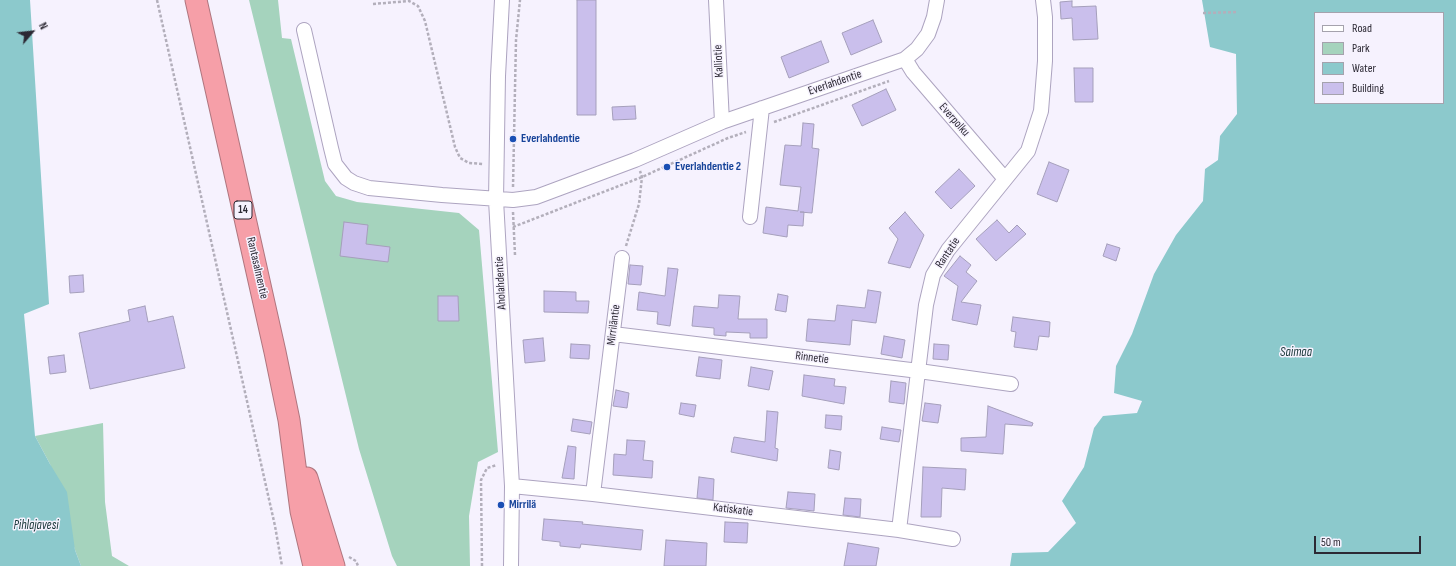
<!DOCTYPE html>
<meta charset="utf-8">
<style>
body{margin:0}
#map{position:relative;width:1456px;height:566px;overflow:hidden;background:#f6f2fe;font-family:"Sofia Sans Condensed",sans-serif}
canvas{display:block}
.legend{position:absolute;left:1314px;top:12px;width:130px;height:92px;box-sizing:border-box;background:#f6f2fe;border:1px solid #a5a2ad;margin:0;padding:5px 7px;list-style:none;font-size:12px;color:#2c2934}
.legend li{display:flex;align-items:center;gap:8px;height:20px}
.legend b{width:20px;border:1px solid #a5a2ad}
.north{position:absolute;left:12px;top:12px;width:40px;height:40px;-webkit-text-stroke:3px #f6f2fe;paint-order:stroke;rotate:62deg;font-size:11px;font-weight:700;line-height:16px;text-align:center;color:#2c2934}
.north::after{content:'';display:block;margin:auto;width:14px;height:18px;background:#2c2934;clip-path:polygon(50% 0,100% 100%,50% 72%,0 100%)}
.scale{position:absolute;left:1314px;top:536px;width:107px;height:18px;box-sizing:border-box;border:2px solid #2c2934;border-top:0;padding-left:5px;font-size:12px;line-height:14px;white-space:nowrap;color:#2c2934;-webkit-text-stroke:3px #f6f2fe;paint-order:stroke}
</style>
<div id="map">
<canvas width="1456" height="566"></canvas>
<ul class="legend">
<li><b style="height:5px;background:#fff"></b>Road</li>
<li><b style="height:11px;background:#a5d3bd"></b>Park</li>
<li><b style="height:11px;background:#8cc9cc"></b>Water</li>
<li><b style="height:11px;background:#cabfec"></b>Building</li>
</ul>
<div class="north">N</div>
<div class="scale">50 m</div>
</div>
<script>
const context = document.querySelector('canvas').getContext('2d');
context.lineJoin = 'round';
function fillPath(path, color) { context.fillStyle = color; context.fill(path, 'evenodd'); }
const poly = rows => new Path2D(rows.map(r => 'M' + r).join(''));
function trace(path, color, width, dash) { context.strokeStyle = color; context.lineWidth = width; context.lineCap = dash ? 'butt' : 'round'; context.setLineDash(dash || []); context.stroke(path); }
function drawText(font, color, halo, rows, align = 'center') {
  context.font = font + ' "Sofia Sans Condensed",sans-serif'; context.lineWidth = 3; context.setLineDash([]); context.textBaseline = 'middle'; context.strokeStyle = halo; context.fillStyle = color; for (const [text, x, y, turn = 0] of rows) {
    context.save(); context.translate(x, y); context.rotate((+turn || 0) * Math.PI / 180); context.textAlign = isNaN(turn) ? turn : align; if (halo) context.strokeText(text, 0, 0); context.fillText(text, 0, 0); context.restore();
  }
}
const green = poly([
 [249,0,278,0,282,38,291,39,325,181,336,196,357,202,459,213,479,230,498,452,478,462,469,516,470,566,397,566,392,556,359,449],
 [103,423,105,502,112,556,129,566,81,566,75,550,50,464,35,436]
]);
const water = poly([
 [0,0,30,0,49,304,24,314,35,436,50,464,67,492,75,550,81,566,0,566],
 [1202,0,1456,0,1456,566,1010,566,1012,553,1048,552,1076,523,1062,501,1084,467,1094,428,1103,416,1137,413,1142,401,1114,393,1116,366,1132,334,1154,274,1176,235,1203,201,1205,169,1218,160,1220,136,1237,114,1236,54,1210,47],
 [1315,13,1443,13,1443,103,1315,103]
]);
const building = poly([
 [577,0,596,0,596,115,577,115,577,0],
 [1072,1,1072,7,1096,6,1098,39,1073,40,1072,18,1061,19,1060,2,1072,1],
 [873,20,882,42,851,55,842,33,873,20],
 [821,41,829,62,789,78,781,57,821,41],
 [1074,68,1093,68,1093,102,1075,102,1074,68],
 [886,89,896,110,862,126,852,105,886,89],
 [635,106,636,119,613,120,612,107,635,106],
 [803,123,814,124,812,148,819,149,812,213,800,212,804,212,803,226,788,225,787,237,763,233,766,207,798,211,801,187,780,185,785,145,801,146,803,123],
 [1049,162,1069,170,1057,202,1037,194,1049,162],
 [959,169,975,186,951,209,935,192,959,169],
 [905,212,924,235,910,268,888,263,898,239,889,228,905,212],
 [997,220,1009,233,1017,225,1026,234,996,261,976,239,997,220],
 [344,222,368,225,366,244,390,247,388,262,340,256,344,222],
 [1107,244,1120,248,1116,261,1103,256,1107,244],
 [960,256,971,265,966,272,977,281,961,302,981,305,977,325,952,320,958,286,944,276,960,256],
 [630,265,643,266,641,285,628,284,630,265],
 [668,268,678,269,670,326,657,324,658,312,637,310,639,292,665,296,668,268],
 [83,275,84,292,70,293,69,276,83,275],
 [868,290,881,292,876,323,852,320,850,345,806,341,808,319,835,321,837,305,865,308,868,290],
 [544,291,576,292,576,301,589,301,588,313,544,312,544,291],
 [778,294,788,296,786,312,775,310,778,294],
 [719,295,740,296,738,319,767,319,767,338,750,338,750,333,726,332,726,336,714,335,714,328,692,326,694,306,718,308,719,295],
 [438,296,458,296,459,321,438,321,438,296],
 [145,306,148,322,173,316,185,368,90,389,79,333,130,321,128,310,145,306],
 [1013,317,1050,322,1049,337,1039,336,1037,350,1014,347,1016,332,1011,331,1013,317],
 [884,336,905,340,902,358,881,354,884,336],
 [543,338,545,361,525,363,523,340,543,338],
 [571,344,590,345,589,359,570,358,571,344],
 [934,344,949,345,948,360,933,359,934,344],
 [64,355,66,372,50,374,48,357,64,355],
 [699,357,722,360,720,379,696,376,699,357],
 [751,367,773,371,769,390,748,386,751,367],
 [804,375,835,379,834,386,846,387,844,404,802,396,804,375],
 [891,381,906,383,904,404,889,402,891,381],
 [616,390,629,393,627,408,613,406,616,390],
 [681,403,696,405,694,417,679,414,681,403],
 [925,403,941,405,938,423,922,421,925,403],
 [988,406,1033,423,1032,426,1005,424,1003,454,961,451,961,438,986,437,988,406],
 [767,411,778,412,775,448,778,449,777,461,731,452,734,437,765,442,767,411],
 [826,415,842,416,841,430,825,428,826,415],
 [573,419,592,422,590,434,571,431,573,419],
 [882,427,901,430,899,442,880,439,882,427],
 [627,440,645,441,643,460,653,461,652,478,613,475,614,454,626,455,627,440],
 [568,446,576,447,574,479,562,478,568,446],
 [830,450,841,452,839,470,828,468,830,450],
 [923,467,966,469,965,490,942,488,941,517,921,517,923,467],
 [699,477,714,479,713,500,697,498,699,477],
 [788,492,815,494,814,511,786,508,788,492],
 [845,498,861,499,860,517,843,515,845,498],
 [544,519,583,522,582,524,643,530,641,550,581,544,580,548,560,546,560,542,542,540,544,519],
 [725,522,748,523,747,543,724,542,725,522],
 [666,540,707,543,706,566,664,566,666,540],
 [848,543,879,548,876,566,844,566,848,543]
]);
const path = poly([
 [157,0,275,526,282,566],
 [373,4,409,1,418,6,425,21,455,147,460,158,469,163,483,164],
 [1203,13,1238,12],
 [774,122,889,81],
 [513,187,516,40,520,0],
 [513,212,515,255],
 [513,227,642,177,728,138,746,132],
 [626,246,639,204,642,177,640,171],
 [349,557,356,561,358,566],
 [482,566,481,480,487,468,497,465]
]);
const minor = poly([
 [502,0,498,76,496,200,512,486,511,566],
 [716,0,722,122],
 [304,30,331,148,335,164,346,178,354,183,369,188,442,195,513,200,536,197,635,160,722,122,905,59,917,49,928,34,934,17,937,0],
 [905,59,913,72,1005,179],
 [750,217,762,108],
 [613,334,919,371,1011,384],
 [512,486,593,494,899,530,953,539],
 [593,494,622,258],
 [899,530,926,305,933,275,948,250,1028,151,1041,111,1045,61,1045,17,1043,0]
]);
const highway = poly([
 [196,0,275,352,289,420,301,511,314,566],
 [307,478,334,566]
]);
const markers = [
 [513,139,4,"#1a4fb4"],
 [667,167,4,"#1a4fb4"],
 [501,505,4,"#1a4fb4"]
];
const shields = [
 [243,210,18]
];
const shieldNames = [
 ["14",243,210]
];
const streetNames = [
 ["Kalliotie",719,61,-93],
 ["Everlahdentie",835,83,-19],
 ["Everpolku",954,120,49],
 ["Rantatie",948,253,-56],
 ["Rantasalmentie",257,268,77],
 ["Aholahdentie",501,283,-93],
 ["Mirriläntie",614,325,-83],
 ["Rinnetie",812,358,7],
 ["Katiskatie",733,510,7]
];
const transitNames = [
 ["Everlahdentie",521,139],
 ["Everlahdentie 2",675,167],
 ["Mirrilä",509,505]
];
const waterNames = [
 ["Saimaa",1296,353],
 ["Pihlajavesi",36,526]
];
fillPath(green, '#a5d3bd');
fillPath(water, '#8cc9cc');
fillPath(building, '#cabfec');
trace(building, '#a59fbb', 1);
trace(minor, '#ada4c0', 16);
trace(highway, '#af767f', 23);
trace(path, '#b3afbb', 2.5, [3, 2]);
trace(minor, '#fff', 14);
trace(highway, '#f69fa8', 21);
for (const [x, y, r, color] of markers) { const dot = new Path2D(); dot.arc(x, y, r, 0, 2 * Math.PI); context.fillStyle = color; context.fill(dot); trace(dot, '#f6f2fe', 1.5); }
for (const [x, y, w] of shields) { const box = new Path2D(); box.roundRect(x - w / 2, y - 9, w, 18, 3); context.fillStyle = '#f6f2fe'; context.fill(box); trace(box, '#2c2934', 1); }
drawText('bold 11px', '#2c2934', null, shieldNames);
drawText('12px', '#2c2934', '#f6f2fe', streetNames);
drawText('bold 12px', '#164399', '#f6f2fe', transitNames, 'left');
drawText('italic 13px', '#143335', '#f6f2fe', waterNames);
</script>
